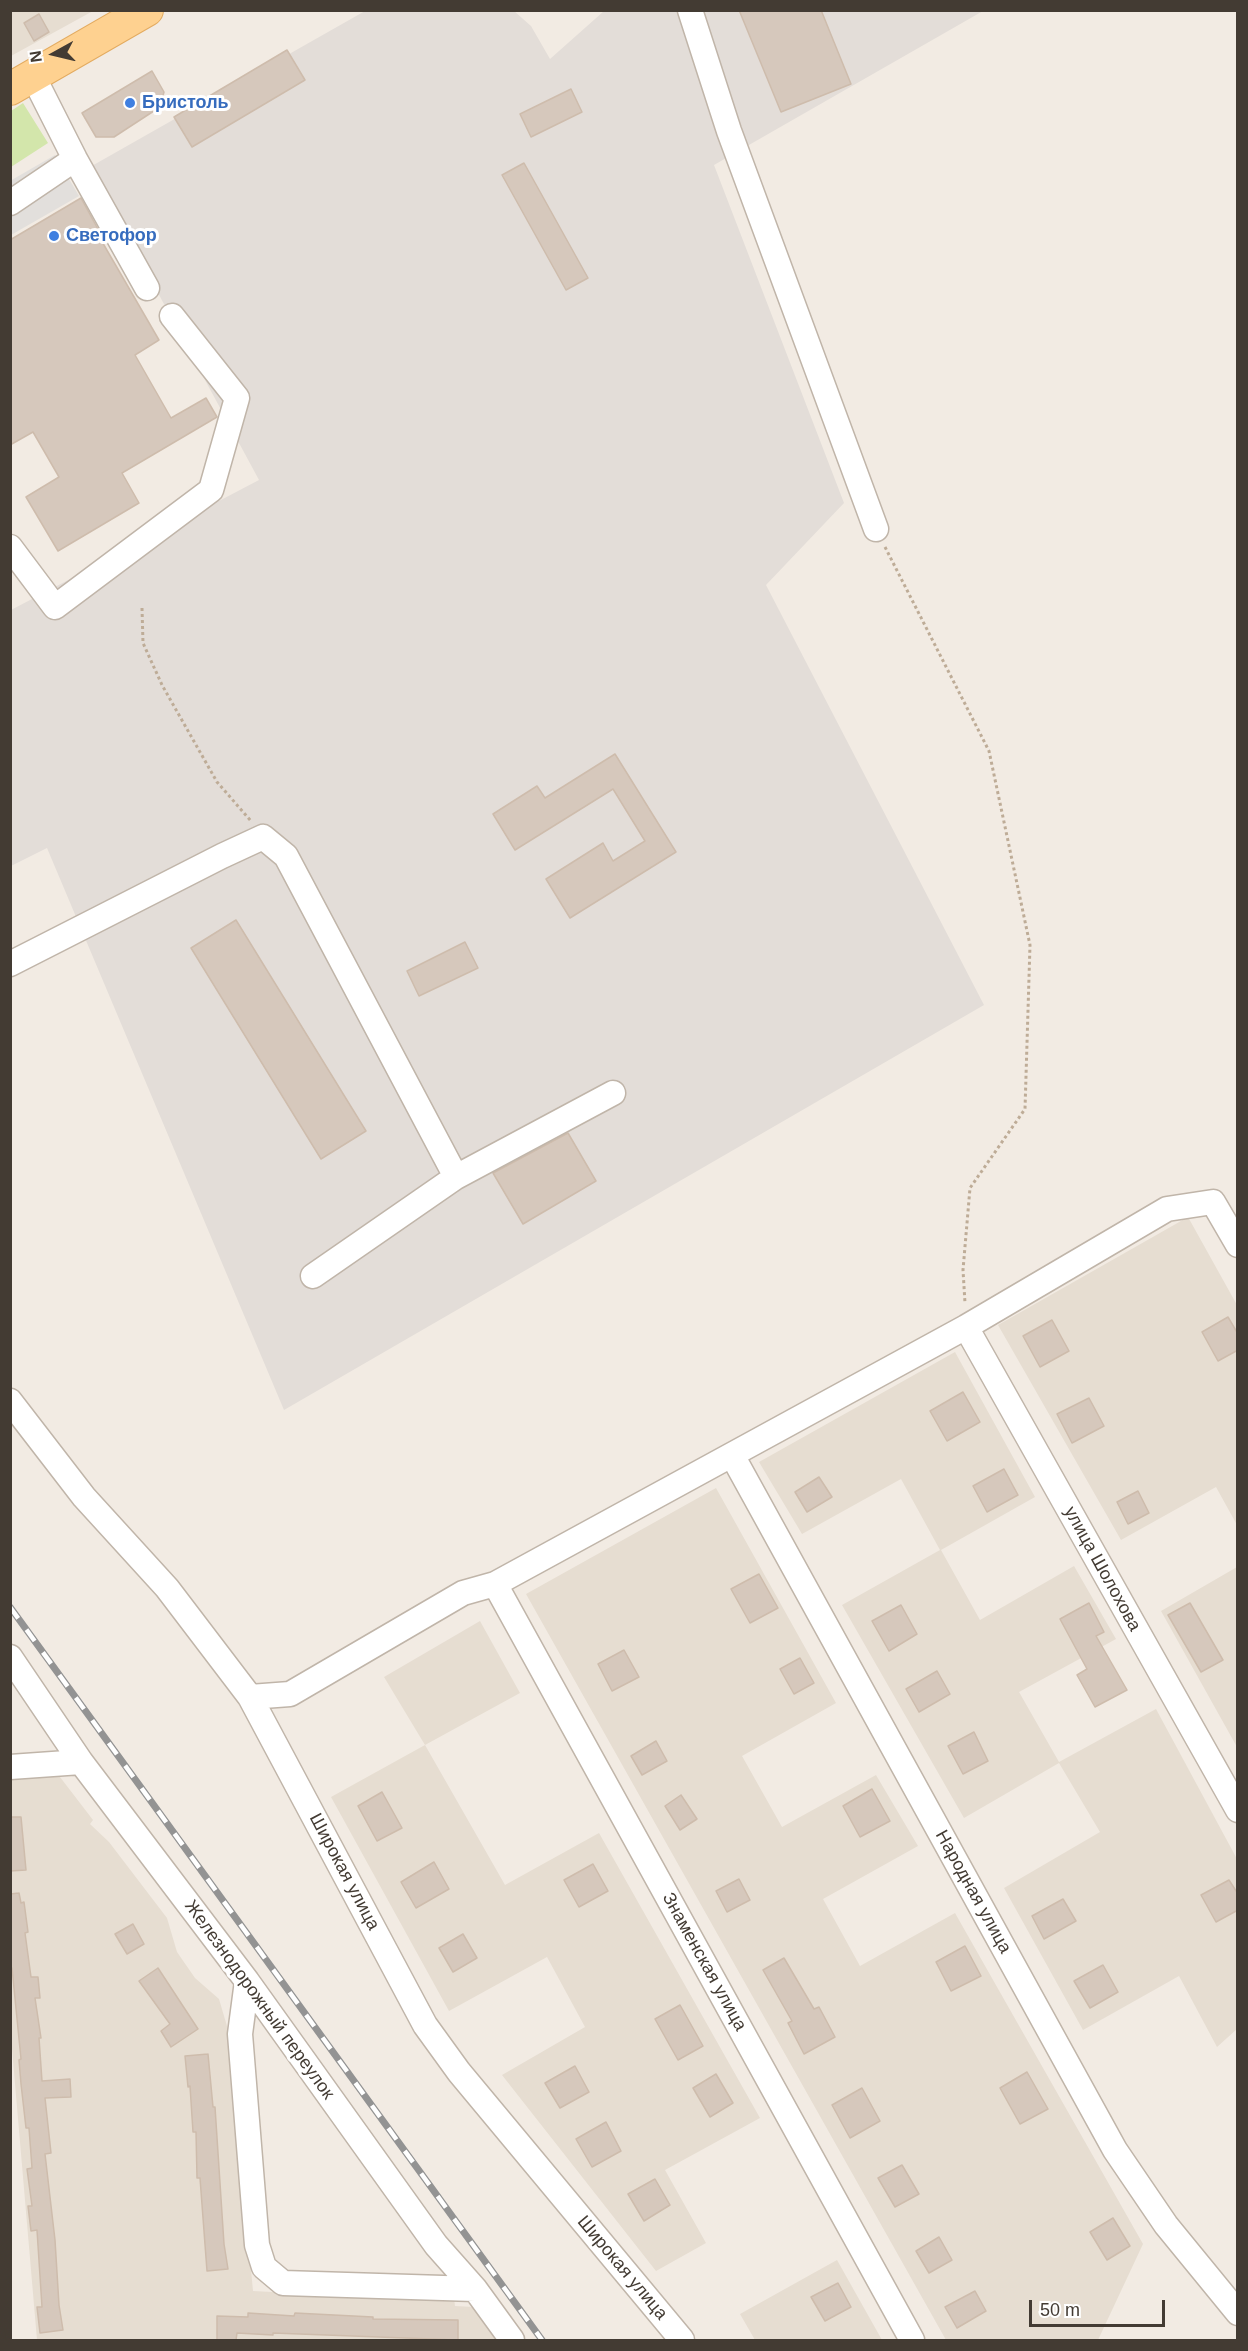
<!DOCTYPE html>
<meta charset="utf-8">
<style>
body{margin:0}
#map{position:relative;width:1248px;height:2351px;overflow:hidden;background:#f2ebe3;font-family:Arial,sans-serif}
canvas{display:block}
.frame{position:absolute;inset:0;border:12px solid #433b33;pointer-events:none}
.north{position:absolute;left:24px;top:24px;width:60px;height:60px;-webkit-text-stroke:4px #fff;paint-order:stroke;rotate:262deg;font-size:16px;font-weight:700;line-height:24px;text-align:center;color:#433b33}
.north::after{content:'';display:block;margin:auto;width:21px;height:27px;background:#433b33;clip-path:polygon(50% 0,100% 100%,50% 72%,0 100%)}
.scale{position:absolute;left:1029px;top:2300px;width:136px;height:27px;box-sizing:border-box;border:3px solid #433b33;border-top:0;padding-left:8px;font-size:18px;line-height:21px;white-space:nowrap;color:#433b33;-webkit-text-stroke:4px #fff;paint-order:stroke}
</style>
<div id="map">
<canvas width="1248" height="2351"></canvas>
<div class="frame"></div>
<div class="north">N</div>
<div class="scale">50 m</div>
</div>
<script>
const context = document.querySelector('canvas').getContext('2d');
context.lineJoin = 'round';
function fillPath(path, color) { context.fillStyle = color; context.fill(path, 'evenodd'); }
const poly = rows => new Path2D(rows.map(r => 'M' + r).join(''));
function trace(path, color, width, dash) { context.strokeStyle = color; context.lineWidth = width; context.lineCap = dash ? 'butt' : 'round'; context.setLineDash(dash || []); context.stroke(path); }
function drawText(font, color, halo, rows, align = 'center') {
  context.font = font + ' Arial,sans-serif'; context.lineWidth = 6; context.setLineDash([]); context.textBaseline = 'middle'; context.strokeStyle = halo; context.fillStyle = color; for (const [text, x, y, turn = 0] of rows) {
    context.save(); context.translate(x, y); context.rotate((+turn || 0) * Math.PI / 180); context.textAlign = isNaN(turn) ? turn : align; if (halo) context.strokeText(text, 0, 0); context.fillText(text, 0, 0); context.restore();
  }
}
const residential = poly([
 [11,11,93,11,11,56],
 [1188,1217,1237,1305,1237,1525,1216,1487,1121,1540,998,1325],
 [955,1352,1035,1497,941,1550,980,1620,1074,1566,1116,1639,1019,1692,1059,1762,1156,1709,1237,1859,1237,2029,1217,2047,1179,1976,1083,2030,1004,1888,1100,1832,1059,1763,964,1818,842,1605,940,1550,901,1479,802,1534,759,1462],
 [716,1488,836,1703,742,1756,782,1827,876,1775,918,1846,823,1899,860,1966,955,1913,1143,2244,1098,2340,946,2340,526,1594],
 [1237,1567,1237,1747,1161,1611],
 [480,1621,520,1693,425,1745,505,1885,599,1833,760,2118,665,2170,706,2243,656,2271,502,2075,585,2027,547,1957,449,2011,331,1797,425,1745,384,1677],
 [49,1771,60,1777,93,1820,90,1824,109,1842,167,1918,177,1952,195,1978,219,1999,229,2033,253,2291,423,2300,454,2298,455,2306,474,2307,480,2312,495,2340,37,2340,11,2037,10,1775],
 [837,2260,882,2340,755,2340,740,2314]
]);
const industrial = poly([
 [365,11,514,11,531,26,550,59,604,11,983,11,714,165,844,503,766,585,984,1005,284,1410,47,848,11,866,11,610,259,480,90,167]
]);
const green = poly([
 [23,103,48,143,11,167,11,111]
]);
const parking = poly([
 [55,155,79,196,11,235,10,181]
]);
const building = poly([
 [739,10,821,10,851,84,781,112,739,10],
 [39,14,49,32,34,41,24,23,39,14],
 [287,50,305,80,192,147,174,117,287,50],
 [152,71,164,92,160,107,114,137,96,137,82,113,152,71],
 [571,89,582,112,531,137,520,114,571,89],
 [524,163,588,278,566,290,502,175,524,163],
 [81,198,99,231,97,233,159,340,135,355,171,418,206,398,217,417,122,473,139,503,58,551,26,497,59,477,33,432,10,445,10,240,81,198],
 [615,754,676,852,570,918,546,879,603,843,613,861,645,841,613,789,515,850,493,814,537,786,545,798,615,754],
 [236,920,366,1131,321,1159,191,948,236,920],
 [465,942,478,968,419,996,407,971,465,942],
 [568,1133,596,1181,523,1224,493,1173,568,1133],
 [1228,1317,1238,1334,1238,1350,1218,1361,1202,1332,1228,1317],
 [1052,1320,1069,1351,1040,1367,1023,1336,1052,1320],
 [963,1392,980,1422,947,1441,930,1411,963,1392],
 [1089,1398,1104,1426,1072,1443,1057,1414,1089,1398],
 [1004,1469,1018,1495,987,1512,973,1486,1004,1469],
 [819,1477,832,1497,807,1512,795,1492,819,1477],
 [1138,1491,1149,1513,1128,1524,1117,1502,1138,1491],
 [759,1574,778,1608,750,1623,731,1589,759,1574],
 [1089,1603,1104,1632,1096,1636,1127,1690,1095,1707,1077,1675,1087,1669,1060,1619,1089,1603],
 [1190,1603,1223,1660,1201,1672,1168,1615,1190,1603],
 [901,1605,917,1634,889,1651,872,1621,901,1605],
 [624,1650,639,1677,612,1691,598,1664,624,1650],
 [800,1658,814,1683,794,1694,780,1669,800,1658],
 [937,1671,950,1694,919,1712,906,1689,937,1671],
 [974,1732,988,1761,963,1774,948,1746,974,1732],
 [656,1741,667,1761,642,1775,631,1756,656,1741],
 [872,1789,890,1821,860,1837,843,1806,872,1789],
 [382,1792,402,1828,377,1841,358,1806,382,1792],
 [681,1795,697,1819,680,1830,665,1806,681,1795],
 [10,1817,21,1817,26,1870,10,1871,10,1817],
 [434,1862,449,1889,416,1908,401,1882,434,1862],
 [593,1864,608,1891,579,1907,564,1880,593,1864],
 [739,1879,750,1900,727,1912,716,1891,739,1879],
 [1229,1880,1238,1894,1238,1910,1216,1922,1201,1895,1229,1880],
 [19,1893,21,1903,24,1902,28,1932,25,1933,31,1977,38,1977,40,1998,35,1998,41,2038,39,2038,42,2081,70,2079,71,2097,45,2098,51,2153,45,2154,55,2240,59,2305,63,2330,40,2333,37,2307,42,2307,37,2230,31,2231,28,2206,32,2206,27,2169,32,2168,29,2128,26,2128,21,2084,19,2060,21,2059,12,1968,10,1968,10,1894,19,1893],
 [1063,1899,1076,1921,1044,1939,1032,1916,1063,1899],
 [133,1924,144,1944,127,1954,115,1934,133,1924],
 [463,1934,477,1958,453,1972,439,1948,463,1934],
 [965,1946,981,1976,951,1991,936,1962,965,1946],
 [784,1958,814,2009,819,2007,835,2037,804,2054,788,2023,792,2021,763,1970,784,1958],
 [1103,1965,1118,1992,1090,2008,1074,1981,1103,1965],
 [158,1968,198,2029,171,2047,161,2031,170,2024,139,1981,158,1968],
 [680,2005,703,2046,678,2060,655,2019,680,2005],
 [208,2054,213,2107,215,2107,224,2244,228,2269,207,2271,200,2178,197,2178,196,2132,193,2132,190,2086,188,2087,185,2056,208,2054],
 [575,2066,589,2092,560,2108,545,2083,575,2066],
 [1027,2072,1048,2109,1020,2124,1000,2088,1027,2072],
 [716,2074,733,2103,710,2117,693,2088,716,2074],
 [862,2088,880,2121,850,2138,832,2105,862,2088],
 [606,2122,621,2151,592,2167,576,2139,606,2122],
 [902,2165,919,2194,895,2207,878,2178,902,2165],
 [655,2179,670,2205,644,2221,628,2194,655,2179],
 [1113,2218,1130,2246,1107,2260,1090,2232,1113,2218],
 [939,2237,952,2260,929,2273,916,2251,939,2237],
 [838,2283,851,2307,825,2321,811,2297,838,2283],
 [975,2291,986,2311,957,2328,945,2307,975,2291],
 [248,2313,294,2316,295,2313,373,2317,373,2319,458,2320,458,2340,273,2333,273,2335,237,2333,236,2340,217,2340,217,2316,248,2317,248,2313]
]);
const path = poly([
 [885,547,989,751,1030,945,1025,1109,970,1188,963,1270,965,1303],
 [142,608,143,643,162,685,217,782,251,821]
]);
const minor = poly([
 [690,10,729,131,876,529],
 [33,76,75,159,147,288],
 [10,203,75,159],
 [10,547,55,607,211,490,237,398,172,316],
 [10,964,222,856,263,837,286,856,456,1177],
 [313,1276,456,1177,613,1093],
 [966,1327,1238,1810],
 [10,1401,84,1497,167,1588,250,1697,425,2025,459,2072,682,2340],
 [732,1455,1115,2150,1166,2225,1238,2313],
 [495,1584,912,2340],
 [10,1657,81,1762,247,1981,436,2245,475,2289,512,2340],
 [250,1697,290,1694,463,1593,495,1584,966,1327,1167,1209,1213,1202,1238,1245],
 [10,1767,81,1762],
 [247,1981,240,2034,257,2245,264,2267,283,2283,475,2289]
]);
const major = poly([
 [10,89,147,10]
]);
const rail = poly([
 [10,1607,542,2340]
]);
const markers = [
 [130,103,6,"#3f7fe0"],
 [54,236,6,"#3f7fe0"]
];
const shopNames = [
 ["Бристоль",142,103],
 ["Светофор",66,236]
];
const streetNames = [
 ["улица Шолохова",1102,1569,61],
 ["Широкая улица",344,1872,62],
 ["Народная улица",973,1892,61],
 ["Знаменская улица",704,1962,61],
 ["Железнодорожный переулок",259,2000,54],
 ["Широкая улица",622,2268,50]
];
fillPath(residential, '#e6ddd1');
fillPath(industrial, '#e3ddd8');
fillPath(green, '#d3e6ab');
fillPath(parking, '#e2dfdc');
fillPath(building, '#d6c8bc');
trace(building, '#cebcac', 1.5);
trace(minor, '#c0b5a9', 27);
trace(major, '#e3ab60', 34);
trace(path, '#beac97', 3, [3, 3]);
trace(minor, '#fff', 24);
trace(major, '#fed190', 32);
trace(rail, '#939393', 7);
trace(rail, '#fff', 4.5, [14]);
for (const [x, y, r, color] of markers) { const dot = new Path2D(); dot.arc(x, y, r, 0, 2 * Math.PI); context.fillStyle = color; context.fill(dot); trace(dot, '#fff', 2); }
drawText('bold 18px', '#366cbe', '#fff', shopNames, 'left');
drawText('18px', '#433b33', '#fff', streetNames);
</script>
